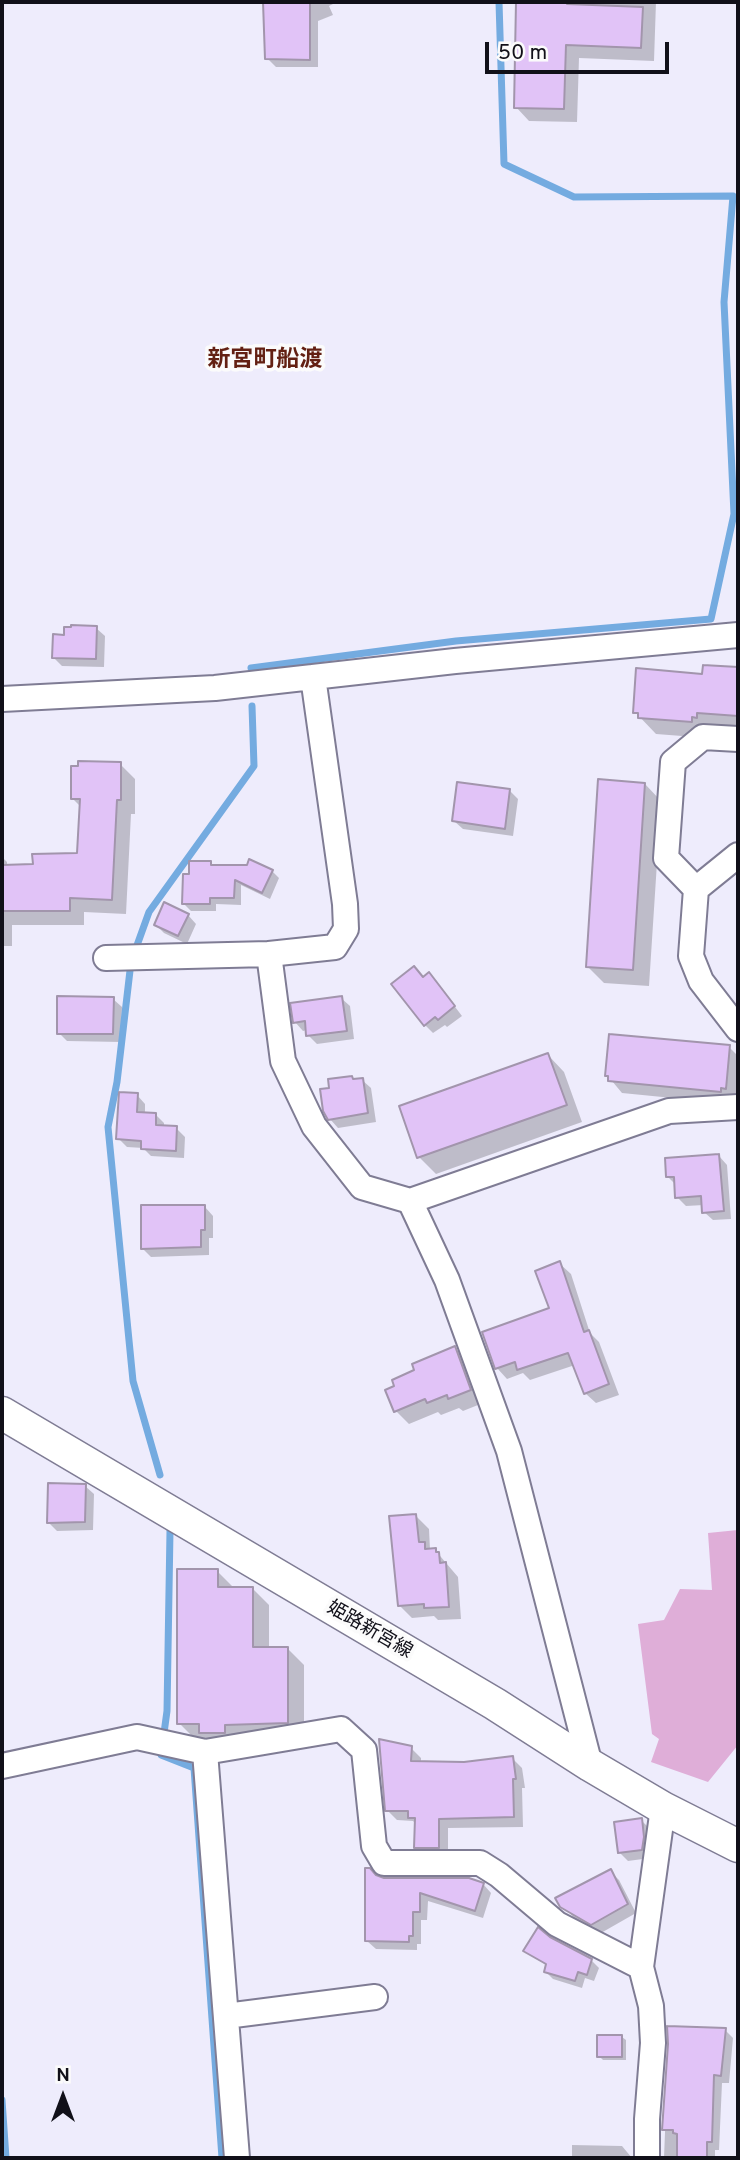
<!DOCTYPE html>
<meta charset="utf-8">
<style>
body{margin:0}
#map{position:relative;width:740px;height:2160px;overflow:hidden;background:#eeecfc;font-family:Overpass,sans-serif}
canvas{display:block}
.frame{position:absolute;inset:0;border:4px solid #111019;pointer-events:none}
.north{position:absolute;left:28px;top:2062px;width:70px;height:70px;-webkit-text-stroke:5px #fbfbfb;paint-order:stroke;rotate:0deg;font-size:19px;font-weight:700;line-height:28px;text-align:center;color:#111019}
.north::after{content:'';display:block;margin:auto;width:24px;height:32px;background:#111019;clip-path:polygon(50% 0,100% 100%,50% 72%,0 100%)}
.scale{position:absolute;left:485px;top:42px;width:184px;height:32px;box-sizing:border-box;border:4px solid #111019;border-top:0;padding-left:9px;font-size:21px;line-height:24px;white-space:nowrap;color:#111019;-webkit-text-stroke:5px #fbfbfb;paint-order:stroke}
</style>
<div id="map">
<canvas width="740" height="2160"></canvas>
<div class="frame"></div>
<div class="north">N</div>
<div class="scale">50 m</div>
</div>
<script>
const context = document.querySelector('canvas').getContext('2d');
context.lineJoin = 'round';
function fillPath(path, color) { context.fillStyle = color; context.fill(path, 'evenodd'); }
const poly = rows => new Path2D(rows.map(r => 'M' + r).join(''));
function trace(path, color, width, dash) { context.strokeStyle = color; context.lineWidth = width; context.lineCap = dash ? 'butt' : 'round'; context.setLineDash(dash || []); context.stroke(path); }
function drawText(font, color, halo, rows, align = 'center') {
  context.font = font + ' Overpass,"Noto Sans JP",sans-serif'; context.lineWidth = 7; context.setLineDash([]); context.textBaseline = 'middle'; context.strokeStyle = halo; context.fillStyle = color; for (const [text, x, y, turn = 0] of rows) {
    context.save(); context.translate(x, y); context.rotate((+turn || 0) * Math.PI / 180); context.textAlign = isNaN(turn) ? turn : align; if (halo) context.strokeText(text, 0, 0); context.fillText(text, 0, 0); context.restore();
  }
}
const green = poly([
 [738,1530,738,1745,708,1782,651,1762,659,1739,652,1734,638,1624,664,1620,680,1589,712,1590,708,1533]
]);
const shadow = poly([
 [264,2,337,2,329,6,333,15,318,21,318,67,276,67,267,58],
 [518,2,656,2,654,61,579,58,577,122,529,121,516,107],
 [96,628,105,636,104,667,62,666,53,657,65,636],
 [705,667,738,669,738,731,708,738,656,734,635,712,704,676],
 [120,764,135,779,135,814,131,814,126,914,84,912,84,925,12,925,12,946,2,946,2,857,7,862,7,867,34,866,79,855,81,807,72,798],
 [645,784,661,801,649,986,604,983,587,966],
 [509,790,518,799,513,836,463,829,454,821],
 [210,863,214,866,272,871,279,878,270,899,241,885,241,905,216,904,216,911,191,911,184,904,190,876],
 [188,915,196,924,187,944,164,933,156,925],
 [424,978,437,983,462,1016,447,1027,445,1025,433,1033,425,1025],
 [341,998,350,1006,354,1039,317,1044,308,1035,307,1030,303,1031,295,1022],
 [113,999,122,1007,121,1042,67,1041,59,1033],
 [729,1047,738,1056,738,1100,733,1104,622,1093,607,1075],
 [548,1055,564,1072,582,1122,436,1174,419,1157],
 [362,1080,371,1088,376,1122,338,1128,330,1119,355,1081],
 [137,1095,145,1104,145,1114,156,1115,164,1123,164,1128,176,1128,185,1137,184,1158,151,1156,143,1148,127,1147,118,1138],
 [719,1156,727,1165,731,1219,713,1220,704,1212,704,1205,686,1206,677,1197,676,1185,668,1177],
 [205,1207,213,1216,213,1238,209,1238,209,1255,151,1257,143,1249],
 [560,1264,571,1274,590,1333,599,1342,619,1395,596,1403,585,1393,575,1365,530,1380,523,1373,507,1379,497,1368,551,1309],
 [455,1348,468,1361,483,1403,463,1411,459,1408,441,1415,438,1412,409,1424,396,1411],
 [85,1486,94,1494,93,1530,57,1531,49,1523],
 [416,1516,429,1529,430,1550,435,1550,458,1577,461,1619,438,1620,434,1616,412,1618,399,1605],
 [217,1571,234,1588,252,1588,269,1605,269,1649,288,1649,304,1665,304,1739,196,1740,179,1723],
 [411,1748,421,1758,421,1763,464,1763,512,1758,522,1768,525,1788,522,1788,523,1827,448,1828,448,1857,426,1857,416,1847,416,1824,413,1821,397,1820,387,1810],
 [641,1820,650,1829,650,1858,628,1861,620,1853],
 [610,1871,619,1880,636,1913,601,1933,576,1920,567,1910],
 [377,1878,483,1884,491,1893,483,1918,428,1901,427,1920,421,1920,421,1944,417,1944,417,1950,376,1949,367,1941],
 [560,1944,591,1960,599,1968,594,1981,585,1978,582,1988,553,1979,545,1971,547,1966,526,1950],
 [669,2028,725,2030,733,2038,729,2083,722,2083,719,2150,715,2150,715,2158,664,2158],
 [622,2037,626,2040,626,2060,603,2060,599,2056],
 [572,2145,622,2146,632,2158,572,2158]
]);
const stream = poly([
 [251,668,456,641,711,619,734,514,724,302,733,196,574,197,504,164,499,2],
 [160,1475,133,1381,108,1127,117,1082,131,962,149,912,254,766,252,706],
 [164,1733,167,1711,170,1531],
 [161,1750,161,1755,194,1768,222,2158],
 [2,2100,6,2158]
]);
const building = poly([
 [263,2,310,2,310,60,265,59,263,2],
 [516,2,567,2,567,4,643,7,641,48,566,45,564,109,514,108,516,2],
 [71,625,97,626,96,659,52,658,53,634,64,635,64,627,71,627,71,625],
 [703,665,738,667,738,716,697,713,697,718,692,717,692,722,638,718,638,713,633,713,636,668,702,674,703,665],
 [78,761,121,762,121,800,117,800,112,900,70,898,70,911,2,911,2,865,33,864,32,854,77,853,80,799,71,799,71,766,78,766,78,761],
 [598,779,645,783,633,970,586,967,598,779],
 [457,782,510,789,505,829,452,821,457,782],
 [249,859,273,870,262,893,235,880,234,898,210,898,210,904,182,904,183,874,189,874,189,861,211,861,211,865,247,865,249,859],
 [164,902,189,914,178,936,154,925,164,902],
 [414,966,423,977,429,972,455,1006,438,1020,435,1017,424,1026,391,984,414,966],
 [57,996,114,997,113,1034,57,1034,57,996],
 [342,996,347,1031,306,1036,305,1021,293,1023,290,1003,342,996],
 [609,1034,730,1045,726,1089,721,1088,721,1092,608,1081,608,1076,605,1076,609,1034],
 [548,1053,567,1105,417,1158,399,1106,548,1053],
 [352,1076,353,1079,363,1078,368,1113,328,1120,323,1111,320,1089,329,1088,328,1079,352,1076],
 [119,1092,138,1093,137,1112,156,1113,156,1125,177,1126,176,1151,141,1149,141,1141,116,1139,119,1092],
 [719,1154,724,1211,702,1213,701,1196,675,1198,674,1177,666,1177,665,1158,719,1154],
 [141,1205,205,1205,205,1230,201,1230,201,1247,141,1249,141,1205],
 [560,1261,584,1332,589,1330,609,1384,584,1394,568,1353,517,1370,515,1362,495,1369,482,1332,549,1308,535,1271,560,1261],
 [455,1346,471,1390,448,1399,447,1395,427,1403,425,1399,394,1412,385,1390,394,1386,392,1380,414,1370,412,1364,455,1346],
 [48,1483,86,1484,85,1522,47,1523,48,1483],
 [416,1514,419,1542,425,1542,425,1549,436,1548,436,1552,439,1552,440,1563,446,1562,449,1607,424,1608,424,1604,398,1606,389,1516,416,1514],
 [177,1569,218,1569,218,1587,253,1587,253,1647,288,1647,288,1723,225,1725,225,1733,199,1733,199,1724,177,1724,177,1569],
 [379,1739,412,1746,411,1761,464,1762,513,1756,516,1779,513,1779,514,1817,439,1819,439,1848,414,1848,415,1818,408,1818,408,1811,385,1811,379,1739],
 [642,1818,644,1837,642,1850,618,1853,614,1822,642,1818],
 [365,1868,370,1868,376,1875,384,1878,469,1878,484,1883,475,1911,420,1893,420,1912,413,1912,413,1936,409,1936,409,1942,365,1941,365,1868],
 [611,1869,628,1904,591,1925,560,1907,555,1898,611,1869],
 [538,1927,550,1937,592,1959,587,1975,578,1972,575,1981,544,1972,546,1964,523,1951,538,1927],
 [667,2026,726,2028,721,2076,714,2075,712,2142,707,2142,707,2158,677,2158,677,2134,673,2133,673,2130,662,2130,668,2044,667,2026],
 [597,2035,622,2035,622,2057,597,2057,597,2035]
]);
const minor = poly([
 [2,699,215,688,455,661,738,635],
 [738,855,696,889,691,956,701,981,738,1029],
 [696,889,666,858,673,762,703,737,738,739],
 [269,954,335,947,346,929,345,904,313,677],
 [106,958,269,954,283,1061,314,1126,362,1187,410,1201,447,1280,509,1451,590,1765],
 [410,1201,669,1111,738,1107],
 [205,1752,237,2158],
 [2,1766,137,1737,205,1752,341,1729,364,1750,374,1846,384,1863,480,1863,499,1875,557,1924,641,1967],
 [226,2016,375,1997],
 [647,2158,647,2119,653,2043,651,2006,641,1967,663,1808]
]);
const major = poly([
 [2,1413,495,1704,590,1765,663,1808,738,1846]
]);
const streetNames = [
 ["姫路新宮線",369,1631,30]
];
const quarterNames = [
 ["新宮町船渡",265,361]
];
fillPath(green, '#dfaed8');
fillPath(shadow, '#0003');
trace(stream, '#74abe0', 7);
fillPath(building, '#e1c3f7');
trace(building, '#a295ac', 2);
trace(minor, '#7f7c94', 28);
trace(major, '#7f7c94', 35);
trace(minor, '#fff', 24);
trace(major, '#fff', 32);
drawText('19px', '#111019', '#fbfbfb', streetNames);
drawText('bold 23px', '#632013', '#fbfbfb', quarterNames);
</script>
